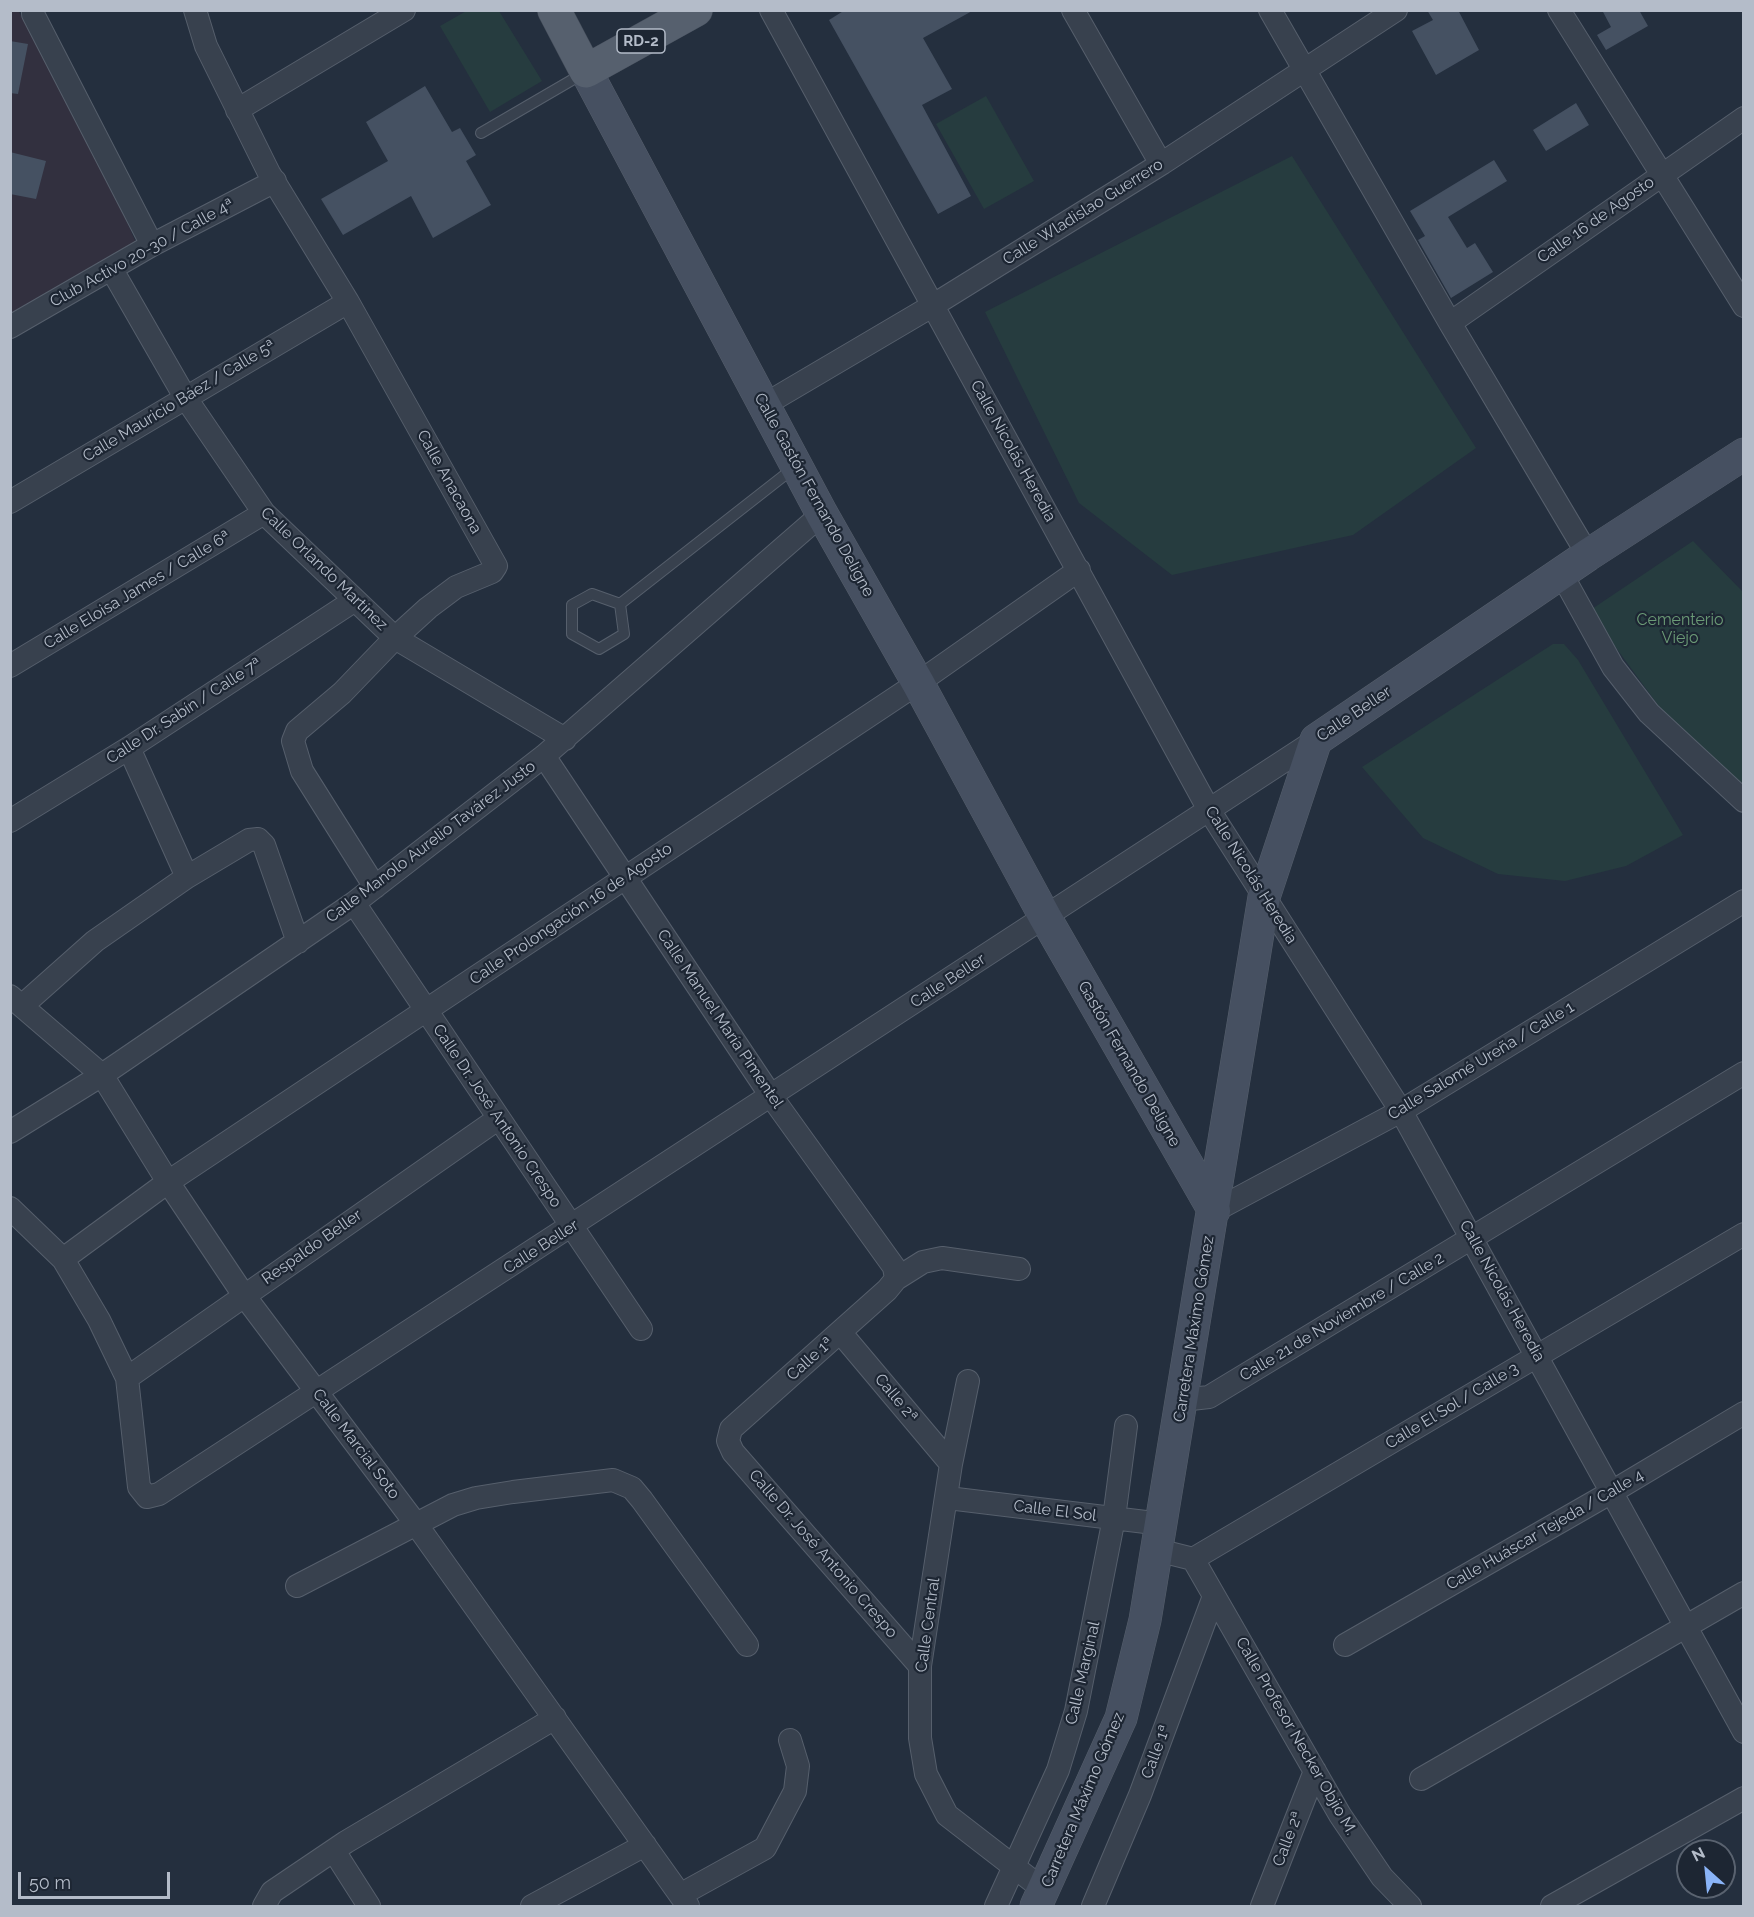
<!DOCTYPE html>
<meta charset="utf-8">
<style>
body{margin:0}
#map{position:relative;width:1754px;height:1917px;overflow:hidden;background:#242f3e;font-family:Raleway,sans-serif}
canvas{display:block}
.frame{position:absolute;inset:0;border:12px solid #b4bcc9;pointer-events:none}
.north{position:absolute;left:1676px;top:1839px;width:60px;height:60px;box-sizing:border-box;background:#1d2633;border:2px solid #59626f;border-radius:50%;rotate:333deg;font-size:16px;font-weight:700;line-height:24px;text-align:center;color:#b4bcc9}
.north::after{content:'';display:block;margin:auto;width:21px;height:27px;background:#8ab4f8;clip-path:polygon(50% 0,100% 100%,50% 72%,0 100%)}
.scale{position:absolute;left:18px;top:1872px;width:152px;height:27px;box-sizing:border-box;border:3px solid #b4bcc9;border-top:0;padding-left:8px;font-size:18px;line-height:21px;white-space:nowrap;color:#b4bcc9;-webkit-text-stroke:4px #1d2633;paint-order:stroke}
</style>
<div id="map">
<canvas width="1754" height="1917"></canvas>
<div class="frame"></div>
<div class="north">N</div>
<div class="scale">50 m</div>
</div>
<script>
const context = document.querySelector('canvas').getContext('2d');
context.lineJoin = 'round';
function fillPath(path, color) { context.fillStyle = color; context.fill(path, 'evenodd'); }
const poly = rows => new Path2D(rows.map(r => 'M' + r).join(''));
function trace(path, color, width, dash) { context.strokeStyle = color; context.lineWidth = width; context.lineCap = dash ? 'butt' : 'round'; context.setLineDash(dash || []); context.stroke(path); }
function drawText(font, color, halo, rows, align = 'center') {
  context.font = font + ' Raleway,sans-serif'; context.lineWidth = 4.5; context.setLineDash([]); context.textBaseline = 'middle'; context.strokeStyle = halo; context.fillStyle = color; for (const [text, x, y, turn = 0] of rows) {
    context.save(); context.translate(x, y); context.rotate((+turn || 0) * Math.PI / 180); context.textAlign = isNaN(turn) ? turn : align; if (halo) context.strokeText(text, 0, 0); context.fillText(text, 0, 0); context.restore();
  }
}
const medical = poly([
 [18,10,106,174,140,252,11,327,10,11]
]);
const green = poly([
 [468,10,499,11,542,81,490,112,440,26],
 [986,96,1034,181,984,209,936,124],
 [1292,156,1476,448,1353,535,1172,575,1079,503,985,312],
 [1693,541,1743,592,1743,791,1669,720,1589,611],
 [1553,644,1564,644,1578,660,1683,835,1626,866,1565,881,1498,874,1423,838,1362,767]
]);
const building = poly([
 [845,10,974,10,923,38,952,89,922,105,971,196,938,214,829,20],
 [1427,10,1458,10,1479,50,1436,75,1412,31,1433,20],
 [1602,10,1639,10,1648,26,1606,50,1597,35,1611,27],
 [10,41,28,44,18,94,10,93],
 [425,86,452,132,460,128,476,155,466,161,491,205,433,238,411,196,343,235,321,199,388,161,366,122],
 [1576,103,1589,125,1546,151,1533,130],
 [10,152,46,161,36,199,10,194],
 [1494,160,1507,181,1448,217,1467,248,1475,243,1493,272,1451,298,1418,240,1425,236,1410,211]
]);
const lane = poly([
 [481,133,584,73],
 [592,594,620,604,624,634,599,649,572,634,572,605,592,594],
 [620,604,795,467]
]);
const street = poly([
 [33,10,33,14,152,245],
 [195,10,206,46,269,173,348,302,496,566,492,572,456,587,428,608,395,638,342,693,297,731,293,741,302,771,375,887],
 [771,10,1209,810,1401,1111,1744,1732],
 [1073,10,1161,164],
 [1270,10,1450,323,1588,555],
 [1559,10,1744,306],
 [237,110,404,10],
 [112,270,185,397,264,513,395,638,565,739],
 [1450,323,1744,118],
 [10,327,152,245,275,181],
 [764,405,932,306,1161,164,1396,10],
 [10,502,348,302],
 [1561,573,1613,667,1649,713,1744,801],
 [10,666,264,513],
 [129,748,187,877],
 [544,756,771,1096,894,1267,896,1279],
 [10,821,129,748,355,600],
 [354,903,641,1329],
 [10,996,102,1075,168,1182,243,1294,416,1524,688,1906],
 [23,1005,95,941,187,877,249,840,258,839,264,845,298,942],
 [10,1132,102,1075,354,903,544,756,822,514],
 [10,1208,63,1259,99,1320,127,1378,139,1487,147,1497,159,1494,1316,740],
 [1214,1211,1401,1111,1744,901],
 [63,1259,168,1182,918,683,1079,570],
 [840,1332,951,1464],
 [127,1378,499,1118],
 [968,1381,951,1464,920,1666,920,1738,926,1774,947,1815,1044,1890],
 [1182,1400,1209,1397,1744,1073],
 [948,1498,1162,1524],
 [1157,1550,1193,1559,1744,1234],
 [1193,1559,1340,1815,1382,1877,1410,1906],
 [297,1586,453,1505,476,1498,513,1492,613,1480,632,1488,642,1500,747,1645],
 [1345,1645,1610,1493,1744,1413],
 [920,1666,733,1452,728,1441,731,1429,887,1290,896,1279,923,1262,942,1258,1019,1269],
 [1421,1779,1744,1593],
 [334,1851,369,1906],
 [680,1895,765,1848,795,1791,798,1766,790,1740],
 [264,1906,272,1892,346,1842,555,1718],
 [532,1906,645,1845],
 [996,1906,1058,1770,1076,1711,1114,1518,1126,1426],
 [1093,1906,1140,1795,1214,1596],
 [1262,1906,1315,1771],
 [1552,1906,1744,1798]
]);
const secondary = poly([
 [586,71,822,514,918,683,1045,917,1214,1211],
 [1036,1906,1121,1718,1145,1620,1264,897,1316,740,1588,555,1744,454]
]);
const primary = poly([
 [554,10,586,71,696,10]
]);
const shields = [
 [641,41,48]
];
const shieldNames = [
 ["RD-2",641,41]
];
const streetNames = [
 ["Calle Wladislao Guerrero",1083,212,-32],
 ["Calle 16 de Agosto",1596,220,-35],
 ["Club Activo 20-30 / Calle 4ª",142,253,-29],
 ["Calle Mauricio Báez / Calle 5ª",179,401,-31],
 ["Calle Nicolás Heredia",1013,451,61],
 ["Calle Anacaona",449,482,61],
 ["Calle Gastón Fernando Deligne",814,495,61],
 ["Calle Orlando Martínez",324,569,44],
 ["Calle Eloisa James / Calle 6ª",137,590,-31],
 ["Calle Dr. Sabín / Calle 7ª",184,711,-33],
 ["Calle Beller",1354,714,-34],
 ["Calle Manolo Aurelio Tavárez Justo",431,842,-37],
 ["Calle Nicolás Heredia",1251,875,58],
 ["Calle Prolongación 16 de Agosto",571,914,-34],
 ["Calle Beller",948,981,-33],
 ["Calle Manuel María Pimentel",720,1019,56],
 ["Calle Salomé Ureña / Calle 1",1481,1061,-31],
 ["Gastón Fernando Deligne",1129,1064,60],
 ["Calle Dr. José Antonio Crespo",497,1116,56],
 ["Respaldo Beller",312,1247,-35],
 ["Calle Beller",541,1247,-33],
 ["Calle Nicolás Heredia",1502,1291,61],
 ["Calle 21 de Noviembre / Calle 2",1342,1317,-31],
 ["Carretera Máximo Gómez",1194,1329,-81],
 ["Calle 1ª",810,1359,-42],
 ["Calle 2ª",896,1398,50],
 ["Calle El Sol / Calle 3",1452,1406,-31],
 ["Calle Marcial Soto",356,1444,53],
 ["Calle El Sol",1055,1511,7],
 ["Calle Huáscar Tejeda / Calle 4",1545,1530,-30],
 ["Calle Dr. José Antonio Crespo",823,1554,49],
 ["Calle Central",928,1625,-82],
 ["Calle Marginal",1083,1673,-77],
 ["Calle Profesor Necker Objio M.",1296,1736,60],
 ["Calle 1ª",1156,1752,-70],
 ["Carretera Máximo Gómez",1083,1800,-67],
 ["Calle 2ª",1288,1839,-69]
];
const parkNames = [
 ["Cementerio",1680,620],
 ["Viejo",1680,638]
];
fillPath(medical, '#32303f');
fillPath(green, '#263c3f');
fillPath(building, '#455162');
trace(lane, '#565f6c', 12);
trace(street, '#565f6c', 24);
trace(secondary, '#565f6c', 33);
trace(primary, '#414a57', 34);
trace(lane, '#38414e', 10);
trace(street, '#38414e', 22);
trace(secondary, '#465061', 32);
trace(primary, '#56606e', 33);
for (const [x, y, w] of shields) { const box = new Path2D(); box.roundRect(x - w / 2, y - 12, w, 24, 4.5); context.fillStyle = '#1d2633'; context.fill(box); trace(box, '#b4bcc9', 1.5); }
drawText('bold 15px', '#b4bcc9', null, shieldNames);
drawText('16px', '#b4bcc9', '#1d2633', streetNames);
drawText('16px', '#6b9a76', '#1d2633', parkNames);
</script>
